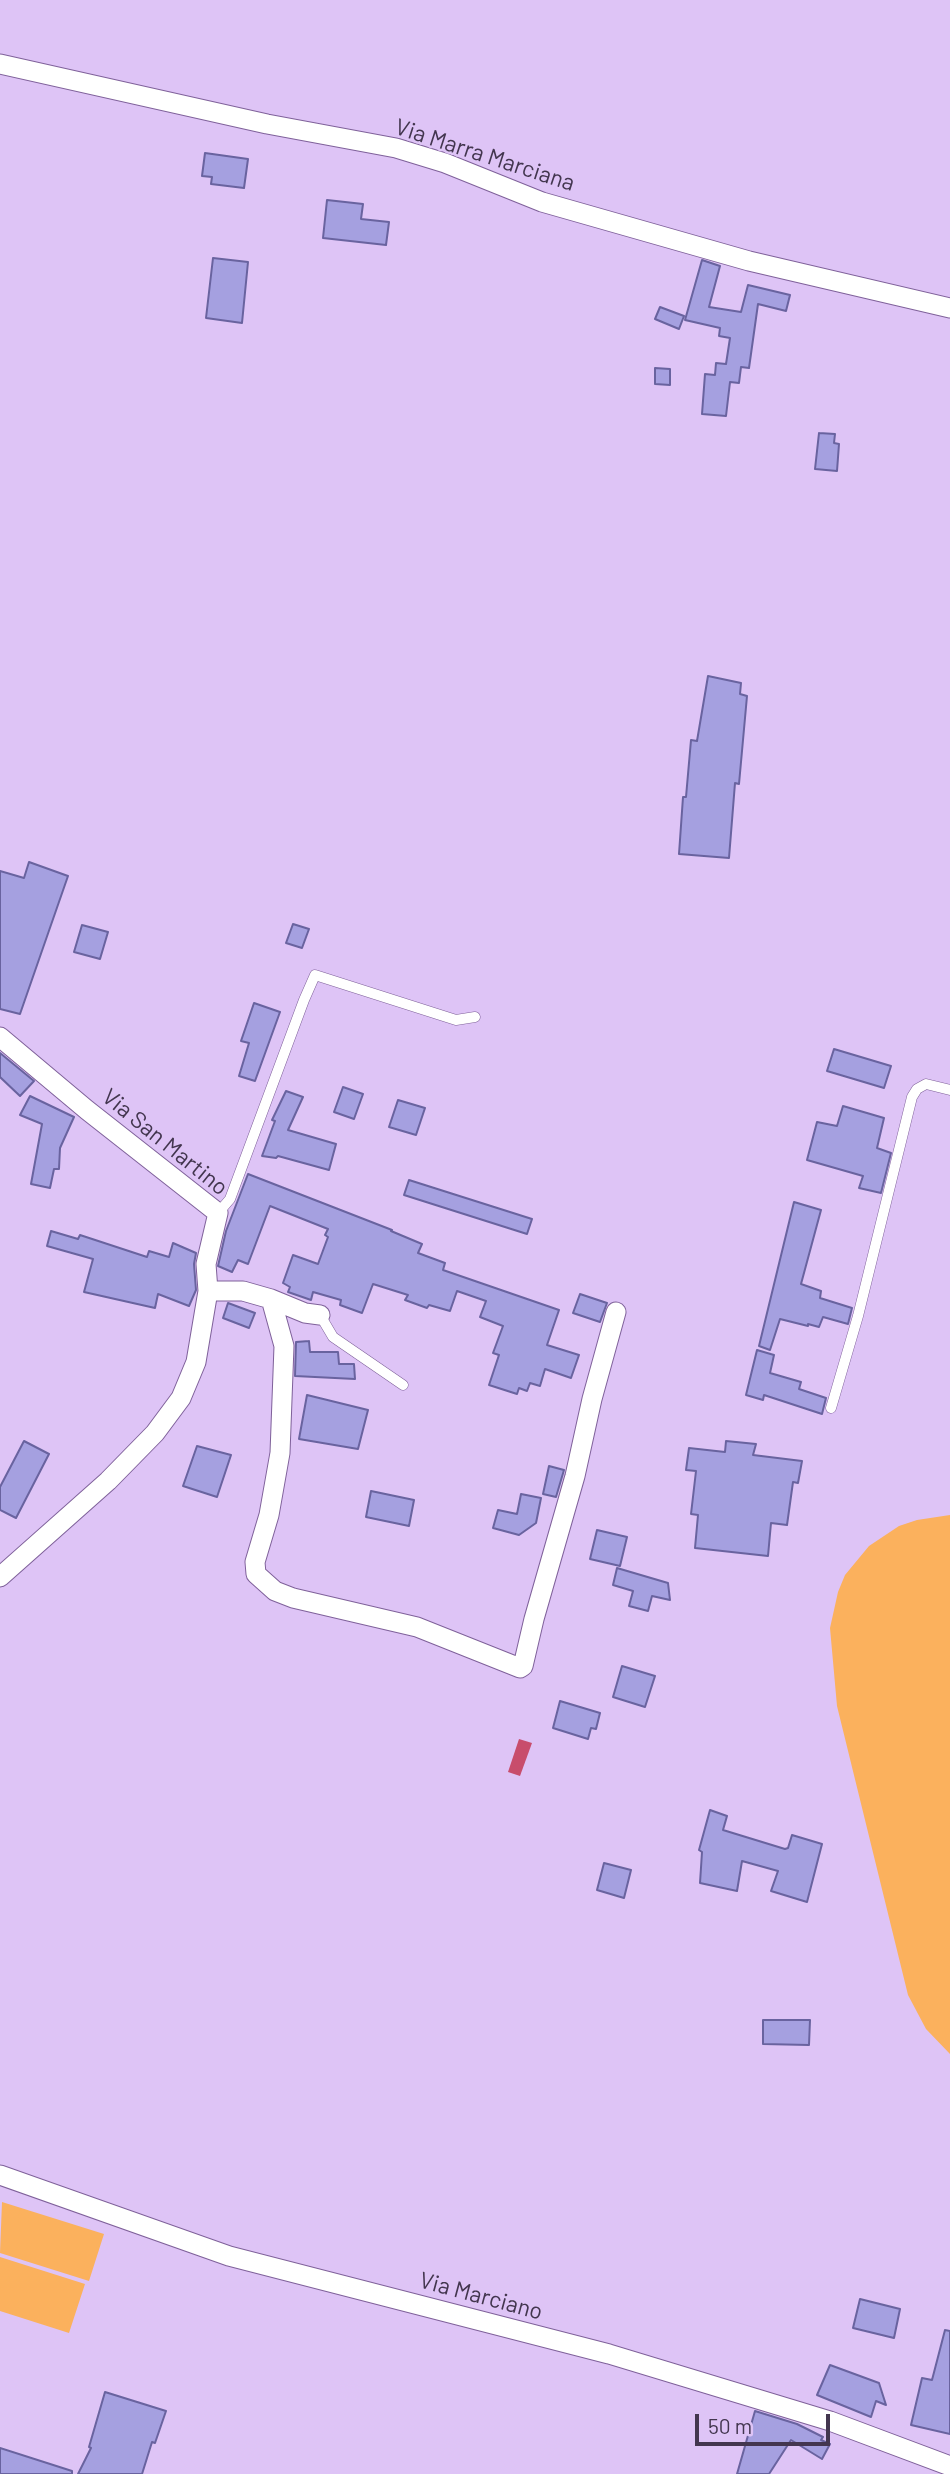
<!DOCTYPE html>
<style>
body{margin:0}
#map{position:relative;width:950px;height:2474px;overflow:hidden;background:#dec4f6;font-family:Barlow,sans-serif}
canvas{display:block}
.scale{position:absolute;left:695px;top:2414px;width:135px;height:32px;box-sizing:border-box;border:4px solid #43364f;border-top:0;padding-left:9px;font-size:21px;line-height:24px;white-space:nowrap;color:#43364f;-webkit-text-stroke:5px #dec4f6;paint-order:stroke}
</style>
<div id="map">
<canvas width="950" height="2474"></canvas>
<div class="scale">50 m</div>
</div>
<script>
const context = document.querySelector('canvas').getContext('2d');
context.lineJoin = 'round';
function fillPath(path, color) { context.fillStyle = color; context.fill(path, 'evenodd'); }
const poly = rows => new Path2D(rows.map(r => 'M' + r).join(''));
function trace(path, color, width, dash) { context.strokeStyle = color; context.lineWidth = width; context.lineCap = dash ? 'butt' : 'round'; context.setLineDash(dash || []); context.stroke(path); }
function drawText(font, color, halo, rows, align = 'center') {
  context.font = font + ' Barlow,sans-serif'; context.lineWidth = 5; context.setLineDash([]); context.textBaseline = 'middle'; context.strokeStyle = halo; context.fillStyle = color; for (const [text, x, y, turn = 0] of rows) {
    context.save(); context.translate(x, y); context.rotate((+turn || 0) * Math.PI / 180); context.textAlign = isNaN(turn) ? turn : align; if (halo) context.strokeText(text, 0, 0); context.fillText(text, 0, 0); context.restore();
  }
}
const green = poly([
 [950,1515,950,2054,926,2029,908,1995,837,1706,830,1628,838,1592,845,1575,869,1546,899,1526,917,1520],
 [2,2202,104,2234,89,2281,0,2253],
 [0,2257,85,2284,69,2333,0,2311]
]);
const water = poly([
 [519,1739,532,1743,520,1776,508,1772]
]);
const building = poly([
 [205,153,248,159,244,188,211,184,212,177,202,176,205,153],
 [327,200,363,204,361,219,389,222,386,245,323,238,327,200],
 [213,258,248,262,242,323,206,318,213,258],
 [702,260,720,266,709,307,741,312,748,285,790,295,786,311,758,304,749,368,741,367,739,383,730,382,726,416,702,414,705,374,715,375,716,363,726,364,730,338,719,336,720,328,685,320,702,260],
 [660,307,684,316,679,329,655,319,660,307],
 [655,368,670,369,670,385,655,384,655,368],
 [819,433,835,434,834,443,839,444,837,471,815,469,819,433],
 [708,676,741,683,740,694,747,696,739,784,735,783,729,858,679,854,683,797,686,797,691,740,697,741,708,676],
 [29,862,68,876,20,1014,0,1009,0,871,24,878,29,862],
 [293,924,309,929,302,948,286,943,293,924],
 [82,925,108,932,100,959,74,952,82,925],
 [254,1003,280,1012,255,1081,239,1076,249,1043,241,1041,254,1003],
 [834,1049,891,1066,884,1088,827,1071,834,1049],
 [0,1053,34,1081,20,1096,0,1077,0,1053],
 [343,1087,363,1094,354,1119,334,1112,343,1087],
 [286,1091,303,1097,288,1130,336,1144,329,1170,278,1156,276,1158,262,1156,275,1121,272,1120,286,1091],
 [30,1096,74,1117,60,1148,59,1169,54,1169,50,1188,31,1184,42,1124,20,1115,30,1096],
 [398,1100,425,1108,416,1135,389,1127,398,1100],
 [843,1106,884,1118,877,1148,891,1153,881,1193,859,1188,863,1176,807,1160,817,1122,837,1126,843,1106],
 [248,1174,392,1230,391,1231,422,1244,418,1253,445,1263,443,1270,559,1310,547,1345,579,1355,571,1378,545,1369,540,1386,530,1383,527,1391,519,1388,517,1394,489,1385,499,1355,493,1353,503,1326,480,1317,486,1301,457,1291,450,1311,429,1305,427,1308,405,1300,408,1295,373,1284,362,1313,340,1305,341,1300,313,1292,311,1300,288,1292,290,1287,283,1283,293,1255,318,1264,328,1237,325,1235,328,1229,270,1206,248,1264,238,1260,232,1272,218,1266,226,1231,248,1174],
 [409,1180,532,1219,527,1234,404,1195,409,1180],
 [794,1202,821,1210,801,1284,821,1291,820,1298,852,1308,848,1324,823,1317,819,1327,808,1324,808,1326,780,1319,770,1350,759,1346,794,1202],
 [51,1231,78,1239,80,1235,147,1257,149,1251,169,1257,173,1243,196,1253,194,1264,196,1290,189,1306,158,1294,155,1308,84,1292,93,1259,47,1246,51,1231],
 [580,1294,607,1303,600,1322,573,1313,580,1294],
 [228,1303,255,1313,249,1328,223,1318,228,1303],
 [309,1341,310,1352,338,1352,339,1364,354,1364,355,1379,295,1376,296,1342,309,1341],
 [757,1350,774,1355,770,1373,801,1382,799,1389,826,1398,822,1414,764,1395,763,1400,746,1395,757,1350],
 [307,1395,368,1410,358,1449,299,1439,307,1395],
 [24,1441,49,1454,16,1518,0,1510,0,1487,24,1441],
 [726,1441,756,1444,753,1455,802,1461,798,1483,793,1482,787,1525,771,1523,768,1556,695,1548,698,1515,691,1514,696,1471,686,1470,689,1448,725,1452,726,1441],
 [197,1446,231,1455,217,1497,183,1486,197,1446],
 [549,1466,564,1470,556,1497,543,1494,549,1466],
 [371,1491,414,1500,409,1526,366,1517,371,1491],
 [521,1494,541,1498,536,1523,519,1535,493,1528,498,1510,517,1514,521,1494],
 [597,1530,627,1537,620,1566,590,1559,597,1530],
 [617,1568,668,1583,670,1600,652,1596,648,1611,629,1606,633,1591,613,1585,617,1568],
 [622,1666,655,1676,645,1707,613,1697,622,1666],
 [560,1701,600,1713,596,1729,591,1728,588,1739,553,1728,560,1701],
 [710,1810,727,1816,723,1830,785,1849,788,1848,792,1835,822,1844,807,1902,771,1891,778,1871,742,1861,737,1891,700,1883,702,1852,699,1850,710,1810],
 [604,1863,631,1870,624,1898,597,1890,604,1863],
 [763,2020,810,2020,809,2045,763,2044,763,2020],
 [860,2299,900,2309,894,2338,853,2328,860,2299],
 [945,2330,950,2331,950,2434,911,2425,922,2378,932,2380,945,2330],
 [830,2365,879,2383,886,2405,876,2401,871,2417,817,2395,830,2365],
 [105,2392,166,2411,155,2443,152,2442,142,2474,78,2474,91,2448,89,2447,105,2392],
 [755,2411,797,2424,823,2437,821,2440,830,2444,822,2459,791,2440,769,2474,737,2474,755,2411],
 [0,2448,72,2471,72,2474,0,2474,0,2448]
]);
const service = poly([
 [218,1213,230,1199,304,1000,315,975,456,1020,475,1017],
 [320,1315,333,1337,403,1385],
 [831,1408,858,1316,912,1097,917,1089,926,1084,950,1090]
]);
const minor = poly([
 [0,64,267,124,396,148,445,163,542,202,749,261,950,308],
 [0,1037,87,1110,218,1213,206,1264,208,1291,196,1362,181,1398,155,1433,108,1481,0,1577],
 [208,1291,243,1291,271,1299,305,1313,320,1315],
 [271,1299,284,1346,280,1453,269,1515,255,1562,256,1574,275,1591,293,1598,417,1627,520,1668,523,1666,534,1619,575,1476,592,1399,616,1312],
 [0,2175,229,2256,609,2354,830,2421,950,2466]
]);
const streetNames = [
 ["Via Marra Marciana",485,155,18],
 ["Via San Martino",165,1142,39],
 ["Via Marciano",481,2296,15]
];
fillPath(green, '#fbb15d');
fillPath(water, '#c84d6c');
fillPath(building, '#a5a0e0');
trace(building, '#69639f', 2);
trace(service, '#7f619a', 11);
trace(minor, '#7f619a', 21);
trace(service, '#fff', 10);
trace(minor, '#fff', 19);
drawText('23px', '#43364f', '#dec4f6', streetNames);
</script>
